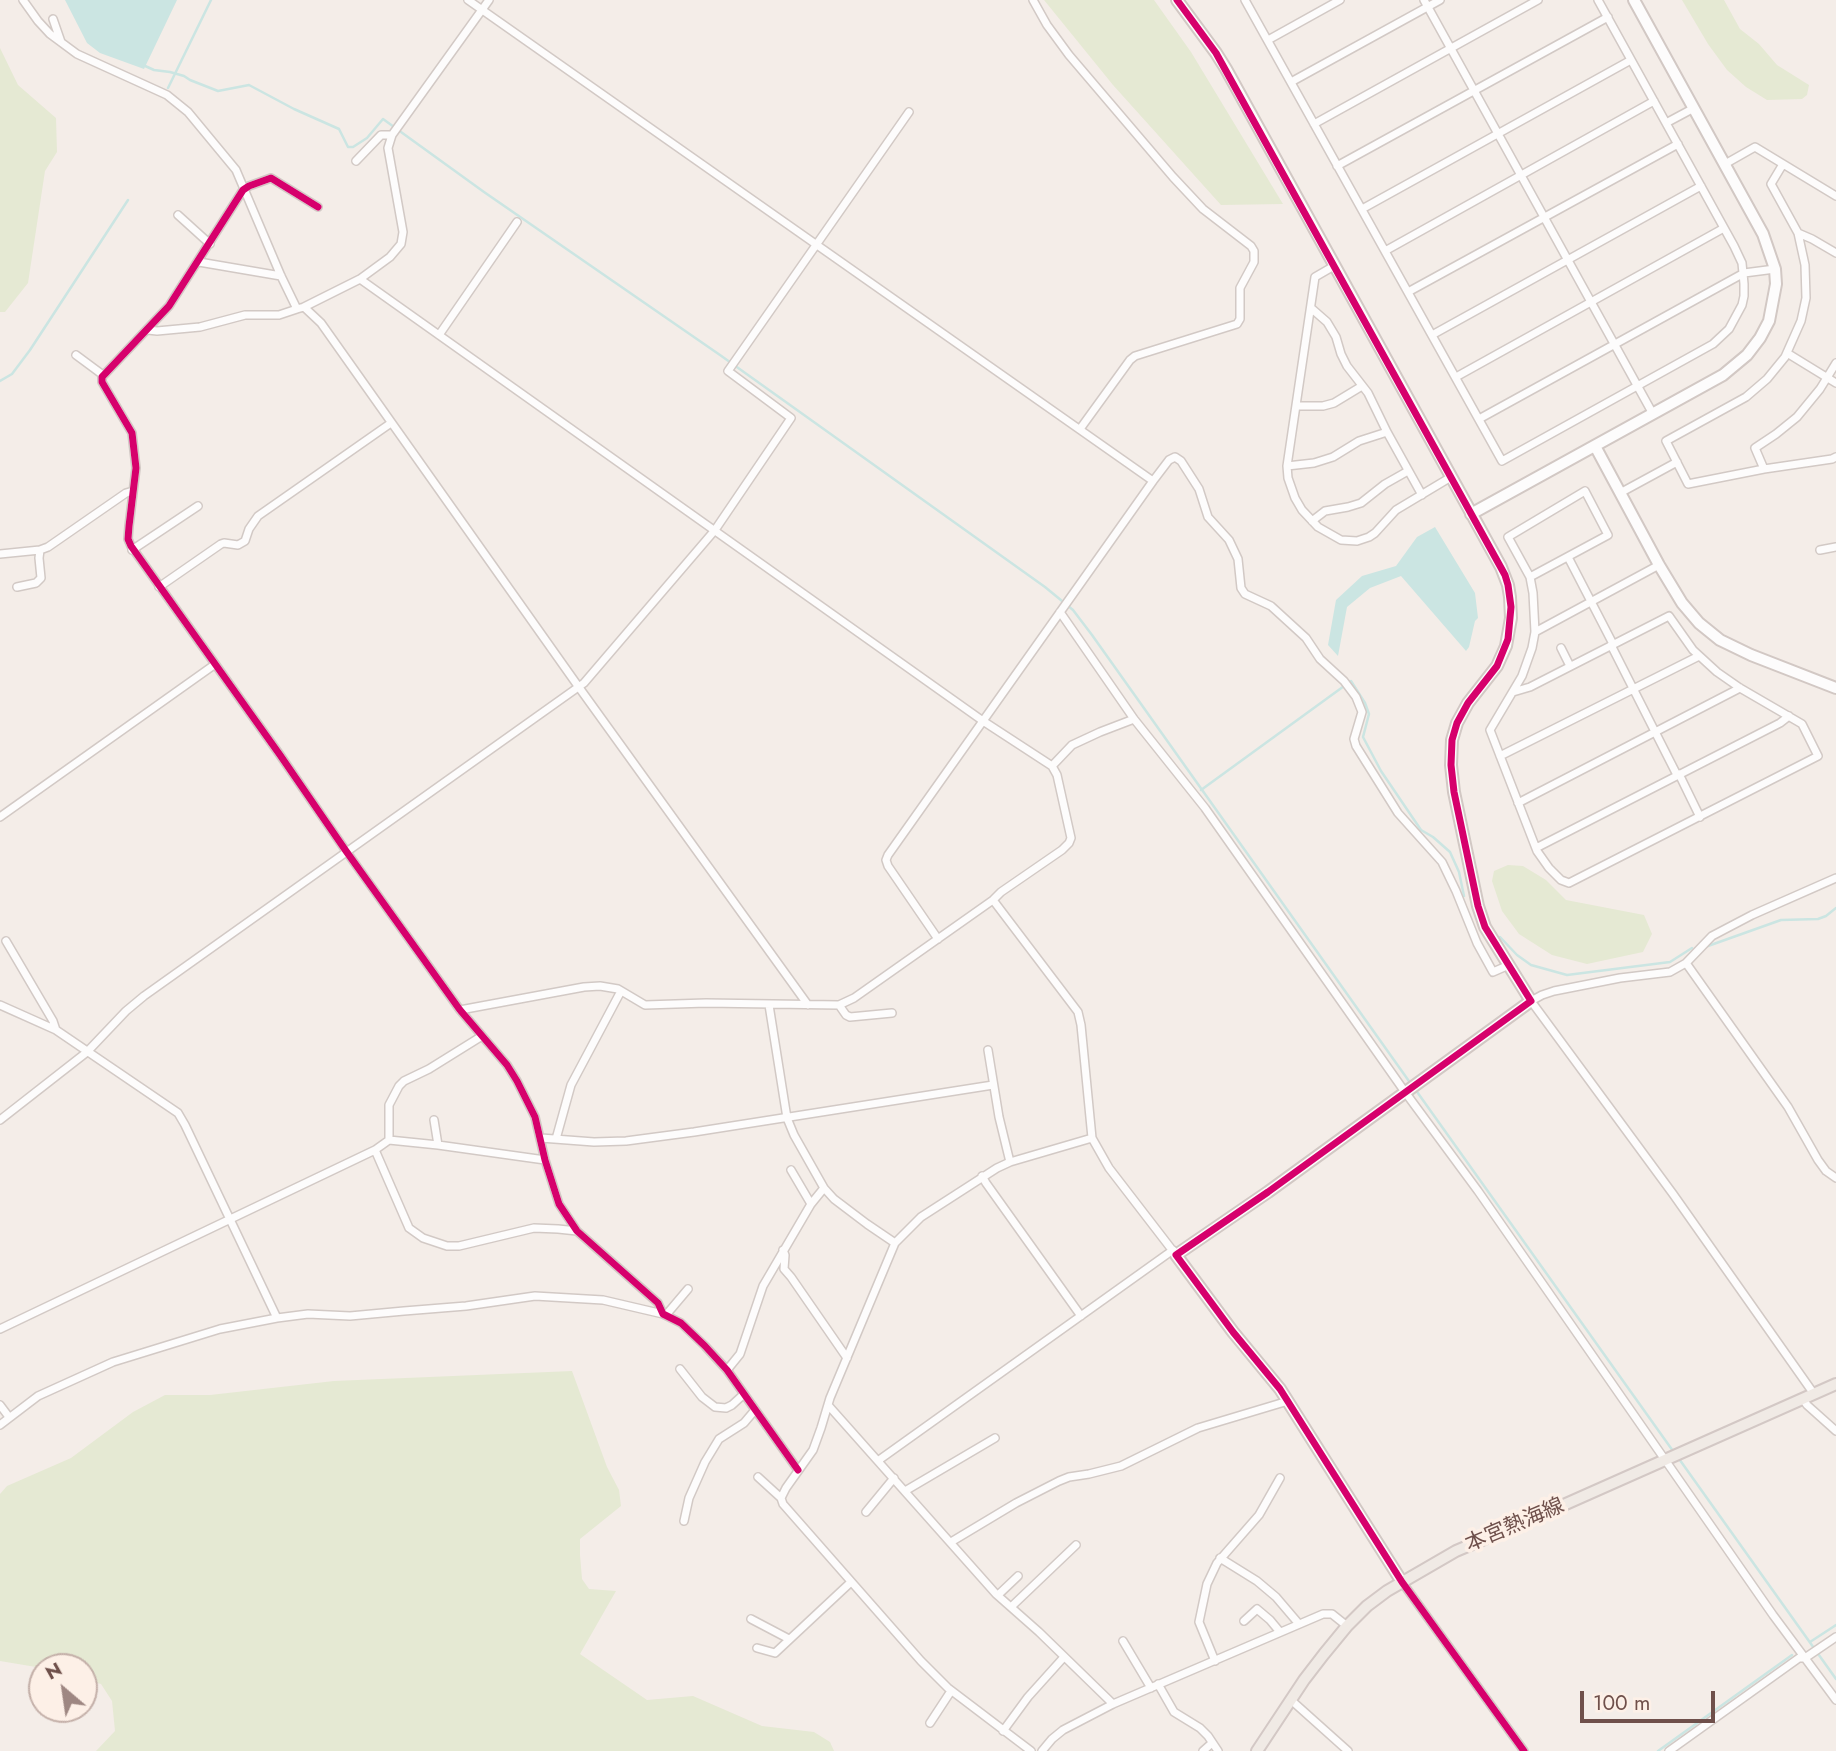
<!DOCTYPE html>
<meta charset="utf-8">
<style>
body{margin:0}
#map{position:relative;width:1836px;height:1751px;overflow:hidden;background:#f4ede8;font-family:Jost,sans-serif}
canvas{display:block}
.north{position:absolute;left:28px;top:1653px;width:70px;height:70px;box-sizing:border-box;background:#fdf0e7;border:2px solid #c4b0a9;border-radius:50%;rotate:331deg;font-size:19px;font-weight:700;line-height:28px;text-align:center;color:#6f504b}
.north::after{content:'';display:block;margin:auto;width:24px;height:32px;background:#9e8782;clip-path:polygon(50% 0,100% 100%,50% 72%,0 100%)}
.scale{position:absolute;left:1580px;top:1691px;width:135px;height:32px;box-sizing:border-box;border:4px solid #6f504b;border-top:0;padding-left:9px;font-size:21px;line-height:24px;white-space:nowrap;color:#6f504b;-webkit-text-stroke:5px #fdf0e7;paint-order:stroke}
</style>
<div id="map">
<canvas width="1836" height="1751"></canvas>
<div class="north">N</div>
<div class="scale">100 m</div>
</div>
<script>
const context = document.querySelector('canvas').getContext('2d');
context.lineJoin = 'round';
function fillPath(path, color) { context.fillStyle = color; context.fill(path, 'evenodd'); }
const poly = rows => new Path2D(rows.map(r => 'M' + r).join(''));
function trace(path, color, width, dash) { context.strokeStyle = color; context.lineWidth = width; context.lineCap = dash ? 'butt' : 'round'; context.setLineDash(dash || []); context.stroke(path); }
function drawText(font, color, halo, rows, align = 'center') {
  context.font = font + ' Jost,"Noto Sans JP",sans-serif'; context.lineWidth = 7; context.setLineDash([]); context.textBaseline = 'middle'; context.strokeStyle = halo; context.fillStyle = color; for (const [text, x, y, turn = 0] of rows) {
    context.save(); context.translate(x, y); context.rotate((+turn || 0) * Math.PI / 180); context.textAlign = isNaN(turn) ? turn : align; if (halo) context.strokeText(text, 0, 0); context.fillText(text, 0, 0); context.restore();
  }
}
const green = poly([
 [1044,0,1154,0,1191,52,1283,204,1221,205,1113,85],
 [1682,0,1724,0,1740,29,1759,44,1777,65,1809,85,1807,95,1802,99,1767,100,1746,87,1727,70,1708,44],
 [0,48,18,85,56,118,57,152,45,171,28,283,5,312,0,312],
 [1508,865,1523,866,1546,880,1566,900,1644,915,1652,934,1643,952,1587,964,1552,955,1519,934,1502,911,1492,881,1494,871],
 [572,1371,607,1467,619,1490,621,1506,580,1539,580,1555,582,1579,589,1589,616,1591,580,1654,647,1700,693,1696,762,1726,814,1732,830,1742,834,1751,96,1751,115,1731,112,1701,101,1684,84,1679,84,1667,42,1668,0,1661,0,1494,7,1486,71,1458,133,1412,165,1395,210,1395,334,1381]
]);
const water = poly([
 [65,0,177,0,144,69,100,53,87,43],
 [1435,527,1475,593,1478,618,1475,621,1469,647,1466,651,1401,576,1370,588,1347,607,1338,656,1328,645,1336,600,1362,576,1396,566,1417,537]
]);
const stream = poly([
 [143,65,154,70,170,72,184,76,190,80,218,91,249,85,294,109,339,129,348,147,353,147,367,138,383,119,484,192,720,355,1045,587,1073,610,1092,635,1411,1084],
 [168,88,211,0],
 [0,381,12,374,30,350,128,200],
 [1201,790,1351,681,1365,703,1369,714,1363,737,1381,771,1421,830,1433,837,1450,852,1459,872,1464,896],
 [1500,937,1517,955,1531,965,1567,975,1670,962,1692,948],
 [1708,946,1781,920,1818,919,1826,916,1836,908],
 [1415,1089,1673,1451],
 [1677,1456,1836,1679],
 [1810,1642,1836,1625],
 [1658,1751,1792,1655]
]);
const street = poly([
 [23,0,38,21,50,34,77,54,167,95,188,112,236,170,281,276,297,309,304,307,321,323,578,686,808,1005],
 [468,0,1153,481],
 [1033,0,1047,25,1069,55,1173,177,1203,209,1251,246,1254,251,1254,262,1240,288,1240,319,1237,324,1135,356,1130,360,1080,429],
 [1245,0,1502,461,1713,344,1729,329,1742,305,1744,296,1744,284,1742,263,1734,246,1598,0],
 [1424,0,1653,414],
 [53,19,61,42],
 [1268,40,1340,0],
 [1291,82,1440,0],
 [1666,123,1694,108],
 [1314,124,1538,0],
 [356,161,381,135,392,135],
 [1725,164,1755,147,1836,196],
 [1783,164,1771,184,1798,233,1812,239,1836,253],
 [1337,166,1608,17],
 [318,207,271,178,249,186,243,190,169,306,102,377,102,382,132,433,136,468,129,526,128,539,131,546,280,755,346,851,460,1010,507,1065,517,1081,535,1117,545,1160,559,1204,577,1231,658,1303,663,1314,681,1323,705,1346,727,1370,798,1470],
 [1362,209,1631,60],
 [178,215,210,244],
 [1798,233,1805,265,1806,298,1801,321,1785,357,1767,379,1746,397,1666,441,1688,484,1764,469,1832,459,1836,457],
 [1385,251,1654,101],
 [199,262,281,276],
 [1334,266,1315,277,1287,466,1288,478,1295,498,1302,510,1318,527,1341,540,1357,541,1369,537,1375,533,1396,510,1451,477],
 [360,279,983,721,1052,766,1057,775,1071,838,1069,843,1062,850,1001,892,993,900,854,998,839,1005,706,1003,645,1005,618,989,600,986,584,987,460,1010],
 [1408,292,1678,144],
 [304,307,360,279,390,257,401,244,403,232,388,148,392,135,489,0],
 [1311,308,1327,322,1336,337,1341,354,1347,366,1368,393,1387,432,1422,495],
 [148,330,157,331,200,327,245,315,279,315,297,309],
 [439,335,517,222],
 [1432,335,1701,186],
 [1787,353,1836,383],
 [76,355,103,375],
 [1456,377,1724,228],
 [1296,406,1323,406,1334,403,1362,386],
 [1479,419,1744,273,1775,269],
 [1287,466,1314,463,1333,457,1359,441,1387,432],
 [1764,469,1755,448,1776,434,1797,417,1820,389,1836,363],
 [1620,493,1677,462],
 [1312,521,1325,511,1348,507,1361,503,1385,484,1408,471],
 [132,550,198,506],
 [1820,550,1836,547],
 [0,554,40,550,48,547,126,493,133,491],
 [1568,557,1613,644],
 [17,587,36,583,41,578,39,558,40,550],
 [159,587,221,544,224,543,238,545,245,541,249,529,258,516,391,423],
 [1060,612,1134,719,1205,808,1405,1092,1478,1191,1773,1615,1836,1700],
 [1535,632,1659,565],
 [1611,645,1677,775],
 [1561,648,1570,666],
 [1513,692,1530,687,1669,616,1693,650,1717,672,1740,688,1802,724,1818,756,1569,883,1561,880,1549,868,1537,851,1490,730,1522,676,1532,648,1535,632,1533,593,1530,577,1508,537,1585,491,1608,535,1530,577],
 [1500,756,1699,656],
 [1052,766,1072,745,1100,732,1134,719],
 [1679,774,1700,817],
 [1518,803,1740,688],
 [0,817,214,665],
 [1536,848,1780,723,1789,716],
 [993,900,1078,1012,1081,1025,1092,1138,1109,1168,1176,1255],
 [938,939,888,866,886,860,888,855,1153,481,1169,460,1175,457,1181,461,1199,489,1208,517,1229,540,1238,559,1241,588,1245,594,1271,606,1306,638,1320,659,1344,681,1356,697,1362,712,1354,739,1356,746,1398,813,1442,862,1456,891,1477,943,1493,972,1509,965],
 [6,941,53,1021,56,1030],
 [1686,963,1788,1107,1818,1160,1826,1171,1836,1178],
 [0,1005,56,1030,178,1113,185,1125,277,1318],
 [769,1005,787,1118,794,1135,824,1188,834,1199,867,1224,895,1243],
 [839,1005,846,1015,850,1017,892,1013],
 [988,1050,999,1117,1010,1162],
 [0,1120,87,1052,126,1011,144,996,584,683,715,530,791,418,728,371,909,112],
 [434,1120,438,1145],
 [541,1138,594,1142,626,1141,694,1132,993,1085],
 [556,1139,571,1085,621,991],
 [389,1140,389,1105,399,1086,404,1081,429,1069,482,1036],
 [375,1150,409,1228,423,1238,447,1246,459,1246,534,1228,558,1229,577,1231],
 [791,1170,811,1204],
 [982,1176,986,1183,1081,1316],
 [783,1250,785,1255,784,1269,791,1277,847,1358],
 [666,1315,688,1289],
 [0,1329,375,1150,389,1140,438,1145,545,1160],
 [680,1369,702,1397,715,1407,726,1408,732,1405,744,1394],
 [727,1370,740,1354,763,1286,811,1204,824,1188],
 [1814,1394,1673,1194,1531,1001,1542,995,1554,991,1620,978,1670,972,1686,963,1712,936,1752,915,1836,878],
 [1803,1399,1807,1405,1836,1431],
 [0,1405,9,1417],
 [828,1405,996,1594,1039,1632,1113,1704],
 [0,1425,38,1396,113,1362,220,1329,277,1318,308,1314,350,1316,404,1311,466,1306,535,1296,603,1300,663,1314],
 [879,1460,1173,1250],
 [758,1477,781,1498],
 [905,1491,995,1438],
 [866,1512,894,1478],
 [684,1521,689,1498,705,1462,719,1439,744,1423,755,1410],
 [951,1542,1016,1503,1059,1481,1069,1477,1089,1474,1121,1466,1198,1428,1288,1401],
 [1220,1558,1257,1581,1276,1597,1299,1624],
 [1402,1582,1524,1751],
 [998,1595,1018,1576],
 [1011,1607,1076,1545],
 [751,1619,789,1639],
 [1244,1621,1257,1609,1270,1620,1280,1632],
 [1123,1641,1151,1688],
 [757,1648,775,1653,851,1582],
 [1215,1661,1199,1622,1207,1584,1217,1563,1259,1515,1280,1478],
 [1158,1684,1174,1712,1200,1728,1208,1736,1218,1751],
 [1291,1700,1348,1751],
 [930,1723,951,1691],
 [1003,1731,1028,1697,1064,1657],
 [1031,1751,948,1688,921,1661,783,1504,781,1498,786,1488,813,1450,821,1428,830,1398,895,1243,921,1217,997,1168,1010,1162,1092,1138],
 [1042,1751,1052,1739,1063,1730,1113,1704,1323,1614,1332,1614,1347,1626],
 [1203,1751,1212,1743],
 [1669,1751,1799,1658,1805,1658,1836,1637]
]);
const secondary = poly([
 [1177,0,1216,53,1226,69,1501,567,1508,585,1510,597,1511,618,1506,646,1497,666,1468,703,1457,723,1452,740,1451,765,1454,792,1478,906,1485,927,1531,1001,1268,1192,1176,1255,1233,1332,1280,1389,1402,1582],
 [1595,446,1659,565,1682,603,1699,623,1720,640,1751,655,1836,688],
 [1471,514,1723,375,1747,355,1760,338,1769,321,1776,284,1775,269,1763,234,1634,0]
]);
const primary = poly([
 [1257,1751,1304,1680,1324,1654,1347,1626,1367,1606,1387,1591,1456,1551,1541,1515,1836,1384]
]);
const cycleway = poly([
 [1177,0,1216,53,1505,575,1508,585,1511,607,1508,639,1497,666,1468,703,1457,723,1452,740,1451,765,1454,792,1478,906,1485,927,1531,1001,1268,1192,1176,1255,1233,1332,1280,1389,1402,1582,1524,1751],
 [318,207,271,178,249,186,243,190,169,306,102,377,102,382,132,433,136,468,129,526,128,539,131,546,280,755,346,851,460,1010,507,1065,517,1081,535,1117,545,1160,559,1204,577,1231,658,1303,663,1314,681,1323,705,1346,727,1370,798,1470]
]);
const streetNames = [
 ["本宮熱海線",1515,1526,-23]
];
fillPath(green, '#e5e9d3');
fillPath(water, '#cbe5e2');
trace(stream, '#cbe5e2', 2.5);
trace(street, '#d2c9c5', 10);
trace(secondary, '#d2c8c4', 14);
trace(primary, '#d3c8c5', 14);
trace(street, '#fdfcfc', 7);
trace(secondary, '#fdfcfc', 10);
trace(primary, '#f0eae5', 10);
trace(cycleway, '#d6006c', 7);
drawText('21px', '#6f504b', '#fdf0e7', streetNames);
</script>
